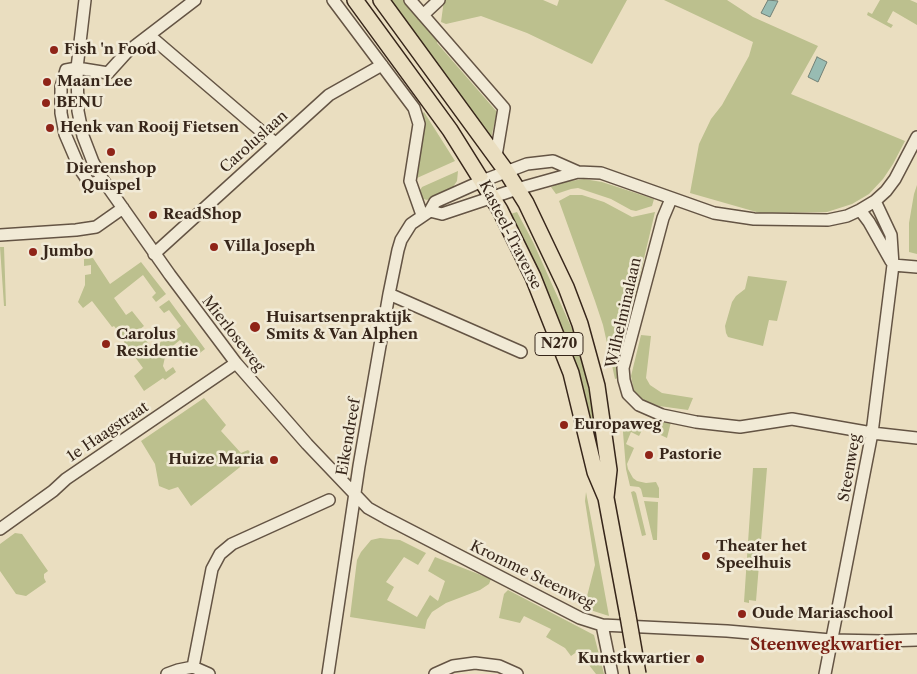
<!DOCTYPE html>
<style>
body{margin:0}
canvas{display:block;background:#eadec0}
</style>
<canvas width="917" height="674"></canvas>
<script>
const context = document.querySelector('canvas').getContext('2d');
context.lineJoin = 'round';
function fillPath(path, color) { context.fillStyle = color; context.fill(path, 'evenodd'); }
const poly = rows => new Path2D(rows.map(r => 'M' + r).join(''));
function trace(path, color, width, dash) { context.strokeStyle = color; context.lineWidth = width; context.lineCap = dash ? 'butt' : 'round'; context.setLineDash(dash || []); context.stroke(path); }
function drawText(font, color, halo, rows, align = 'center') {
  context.font = font + ' "Libre Caslon Text",serif'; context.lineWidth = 5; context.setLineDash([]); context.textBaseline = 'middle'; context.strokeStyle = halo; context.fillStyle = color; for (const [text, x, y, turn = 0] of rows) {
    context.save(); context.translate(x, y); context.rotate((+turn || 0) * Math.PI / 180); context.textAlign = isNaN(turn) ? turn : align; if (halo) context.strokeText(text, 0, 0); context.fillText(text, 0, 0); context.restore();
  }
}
const green = poly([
 [387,0,407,0,438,36,437,43,497,112,491,138],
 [444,0,543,0,557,6,559,0,627,0,592,64,527,33,481,16,446,24,441,22],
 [664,0,727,0,753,17,818,46,791,94,905,141,893,164,883,179,869,194,852,204,827,212,760,213,690,193,699,144,711,119,722,105,749,56,753,42],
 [880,0,910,0,917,3,917,25,893,11,887,22,893,25,891,28,867,15,868,12,872,14],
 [424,112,455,161,417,178,423,121,422,114],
 [458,171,457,181,453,187,448,191,427,200,423,199,419,192,422,187],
 [584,179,602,182,654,199,652,206,636,211,631,210,611,199,578,188,571,189,556,194,551,187,563,182],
 [917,185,917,254,909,252,909,223,914,194],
 [570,195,582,195,604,202,632,217,655,212,637,288,639,294,635,297,618,378,615,379,603,325,595,301,559,201],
 [517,212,533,242,577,340,591,400,603,475,507,215],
 [0,247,4,247,6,306,4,306],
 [93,258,110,284,141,262,166,294,156,302,152,297,156,293,143,275,114,298,126,315,132,311,144,326,139,330,152,349,181,326,169,310,164,313,159,307,169,300,205,349,196,356,188,345,186,346,180,340,163,354,165,357,163,366,166,372,173,367,176,372,165,380,163,378,144,391,134,376,143,368,124,342,125,340,114,326,112,327,92,301,83,308,78,302,85,285,85,275,91,274,91,265,84,266,84,259],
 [748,276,787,281,777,321,769,320,763,346,728,337,726,333,725,326,732,302,736,296,745,289],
 [641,335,651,336,646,378,650,385,662,393,693,398,688,410,659,406,645,401,638,396,634,391,631,376],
 [204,398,226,425,221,431,241,453,248,450,254,456,191,506,178,487,169,490,159,486,155,464,141,441],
 [656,416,671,422,667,438,650,430],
 [622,420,640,427,642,430,639,436,631,432,626,444,634,448,627,464,628,469,633,478,637,481,646,483,656,482,659,488,659,498,643,497,641,489,639,487,630,486,626,469],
 [753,468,767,468,756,601,749,600,749,603,744,602],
 [634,491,636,493,646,535,642,536,631,492],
 [586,492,591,518,609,616,584,608,595,565,585,501],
 [644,501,658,502,657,540,653,540],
 [15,533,22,534,48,571,44,574,44,578,46,582,26,596,16,594,0,571,0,544],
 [380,538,400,540,426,553,418,565,404,557,386,582,394,587,387,600,417,617,430,595,438,601,445,581,428,571,435,557,491,579,489,584,480,590,446,603,432,612,427,620,425,629,350,617,357,560,361,552,371,540],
 [508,590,594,635,604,674,596,674,578,651,571,656,565,648,546,637,551,629,524,616,520,623,499,618,504,594]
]);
const water = poly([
 [768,0,778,1,770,17,761,13,768,0],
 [817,57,827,62,818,82,808,77,817,57]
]);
const minor = poly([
 [85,0,77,68,78,111,83,136,93,162,103,180,170,275,236,363,307,444,368,508,386,518,580,618,602,625,727,631,831,640,884,641,917,640],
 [333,0,414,108,419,124,410,181,422,215],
 [410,0,504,108,496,156],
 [423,15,439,0],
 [150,36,275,143],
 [103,180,90,184,80,169,65,134,61,113,61,87,66,70,77,68,108,73,127,52,195,0],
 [671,199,663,218,623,368,624,380,628,394,639,405,662,415,696,422,740,427,792,419,872,433,917,438],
 [860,210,869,222,891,261],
 [430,211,442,214,517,189,578,172],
 [0,235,76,230,96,227,123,208],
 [154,254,329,95,382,65],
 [893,265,917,267],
 [389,294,521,352],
 [0,529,53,491,66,479,236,363],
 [602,625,612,674],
 [167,674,178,670,193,667],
 [209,674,193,667,212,569,220,554,232,544,329,500],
 [328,674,359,466,389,294,398,250,401,240,411,224,430,211,435,202,482,181,527,164,553,161,578,172,601,173,714,213,754,219,828,220,847,216,860,210,875,201,886,191,895,179,917,137],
 [435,674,453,666,475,663,499,666,517,674],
 [825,674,872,433,893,265,891,235,875,201]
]);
const major = poly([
 [355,0,450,130,500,210,533,277,571,373,595,472,606,498,628,616],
 [381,0,506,171,526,203,566,287,580,324,597,386,609,470,606,497]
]);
const majorBridge = poly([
 [628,616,638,674]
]);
const markers = [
 [54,50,5,"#8f2418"],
 [47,82,5,"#8f2418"],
 [46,103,5,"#8f2418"],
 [50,128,5,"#8f2418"],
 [111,152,5,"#8f2418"],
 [153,215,5,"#8f2418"],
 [214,247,5,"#8f2418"],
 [33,252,5,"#8f2418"],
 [255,327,6,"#8f2418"],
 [106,344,5,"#8f2418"],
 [564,425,5,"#8f2418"],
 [649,455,5,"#8f2418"],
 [274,460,5,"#8f2418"],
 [706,556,5,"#8f2418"],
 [742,614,5,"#8f2418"],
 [700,659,5,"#8f2418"]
];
const shields = [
 [559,344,48]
];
const shieldNames = [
 ["N270",559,344]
];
const poiNames = [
 ["Fish 'n Food",64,50],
 ["Maan Lee",57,82],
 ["BENU",56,103],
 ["Henk van Rooij Fietsen",60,128],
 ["Dierenshop",111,169,"center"],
 ["Quispel",111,186,"center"],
 ["ReadShop",163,215],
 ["Villa Joseph",224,247],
 ["Jumbo",43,252],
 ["Huisartsenpraktijk",266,318],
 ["Smits & Van Alphen",266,335],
 ["Carolus",116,335],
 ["Residentie",116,352],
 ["Europaweg",574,425],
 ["Pastorie",659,455],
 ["Huize Maria",264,460,"right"],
 ["Theater het",716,547],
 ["Speelhuis",716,564],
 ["Oude Mariaschool",752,614],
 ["Kunstkwartier",690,659,"right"]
];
const streetNames = [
 ["Caroluslaan",254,142,-42],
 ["Kasteel-Traverse",510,235,63],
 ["Wilhelminalaan",624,313,-77],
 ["Mierloseweg",233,334,52],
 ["1e Haagstraat",108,432,-34],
 ["Eikendreef",349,437,-80],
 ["Steenweg",850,468,-80],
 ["Kromme Steenweg",532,575,26]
];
const neighbourhoodNames = [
 ["Steenwegkwartier",826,645]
];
fillPath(green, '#bcc08e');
fillPath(water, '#98bcb3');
trace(water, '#718076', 1);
trace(minor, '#645444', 14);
trace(major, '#37261a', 18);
trace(minor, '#f1ead6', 11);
trace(major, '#eadec0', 15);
trace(majorBridge, '#37261a', 18, []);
trace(majorBridge, '#eadec0', 15);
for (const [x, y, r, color] of markers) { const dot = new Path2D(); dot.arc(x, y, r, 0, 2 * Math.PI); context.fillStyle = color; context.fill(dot); trace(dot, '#f1ead6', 2); }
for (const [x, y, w] of shields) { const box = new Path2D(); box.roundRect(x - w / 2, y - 11.5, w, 23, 4); context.fillStyle = '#f1ead6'; context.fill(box); trace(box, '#37261a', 1); }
drawText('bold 14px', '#37261a', null, shieldNames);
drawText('bold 15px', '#37261a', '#f1ead6', poiNames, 'left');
drawText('15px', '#37261a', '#f1ead6', streetNames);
drawText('bold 16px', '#7a1f14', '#f1ead6', neighbourhoodNames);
</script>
